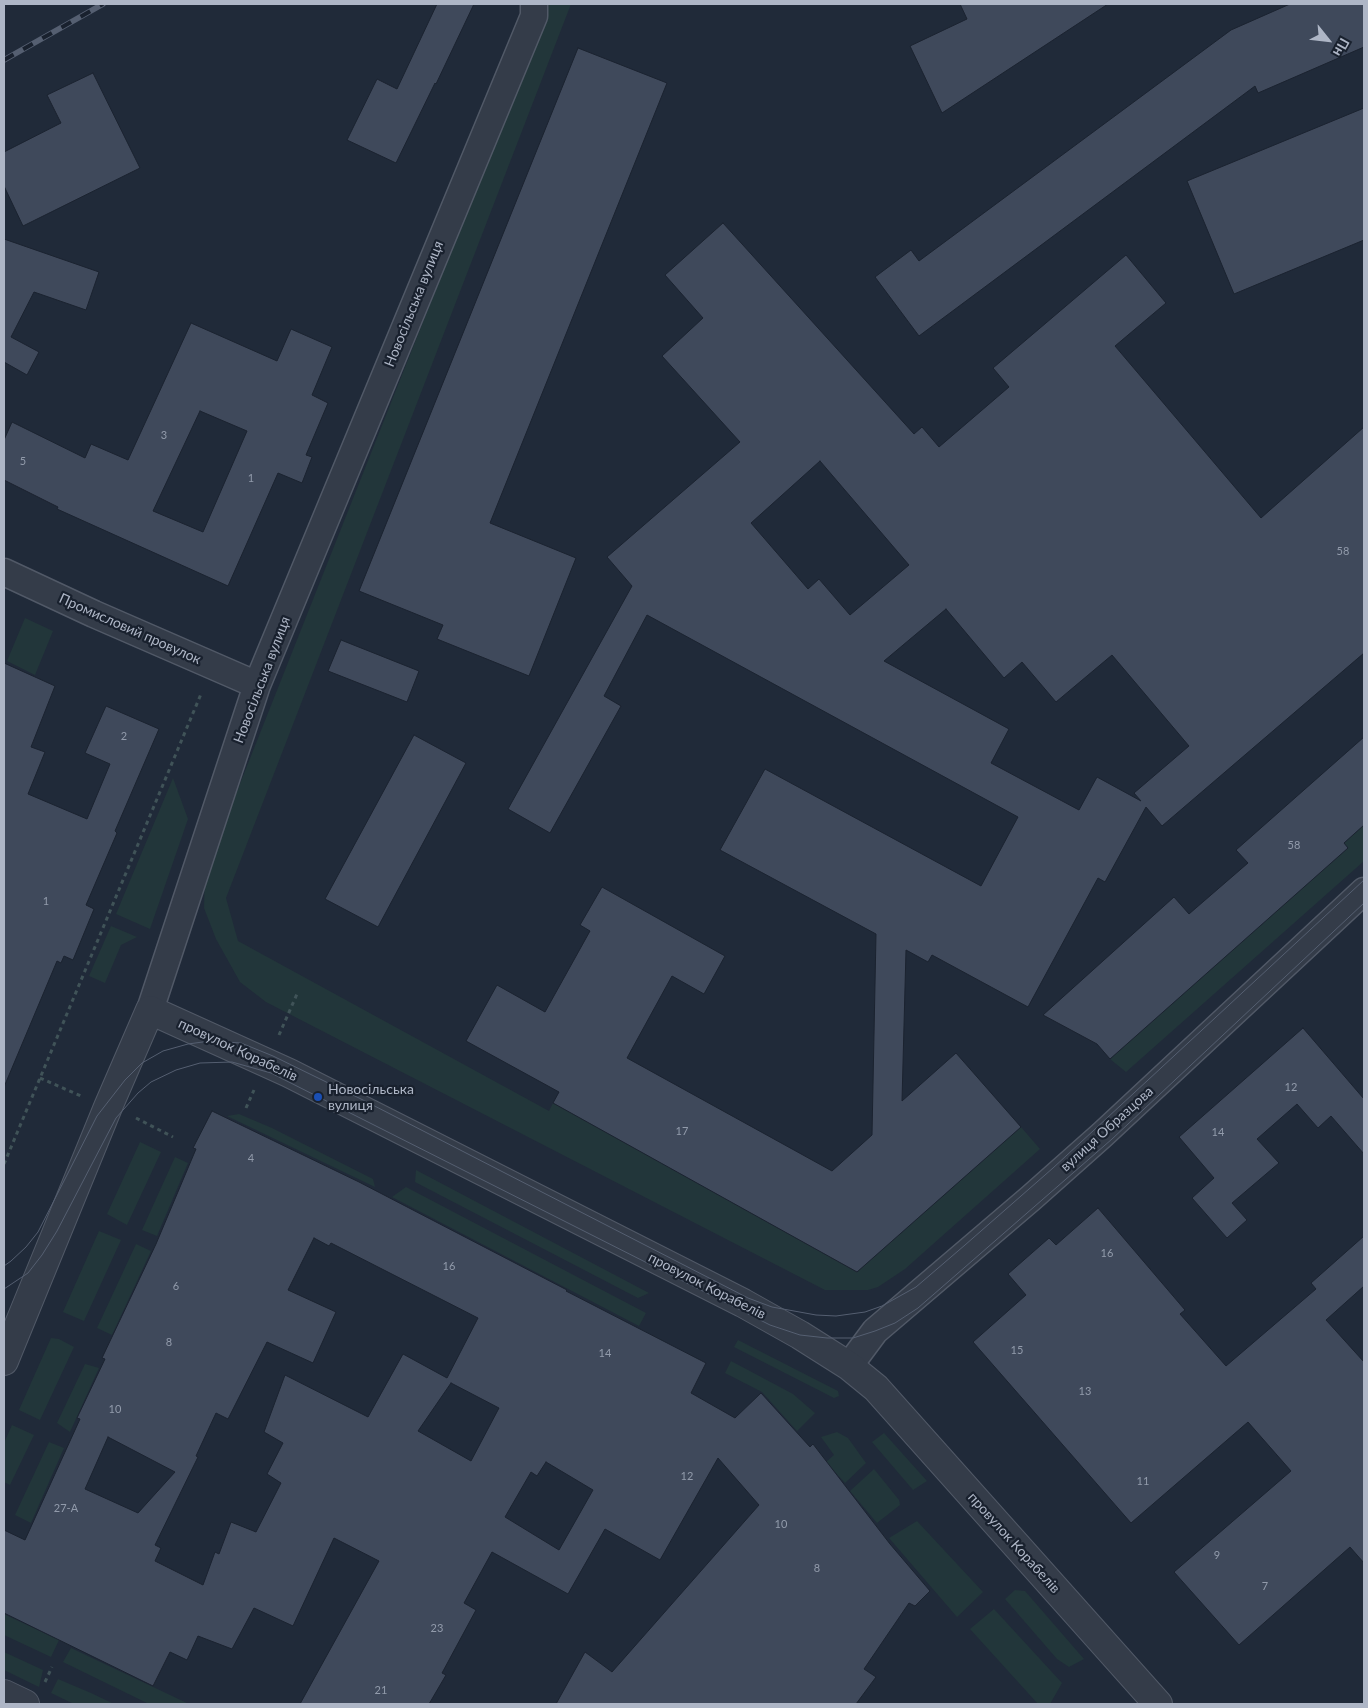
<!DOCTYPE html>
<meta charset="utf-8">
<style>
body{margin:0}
#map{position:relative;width:1368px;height:1708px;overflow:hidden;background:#202a39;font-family:Lato,sans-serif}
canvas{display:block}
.frame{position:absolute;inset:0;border:5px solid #aeb6c6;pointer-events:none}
.north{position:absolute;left:1303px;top:15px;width:50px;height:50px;-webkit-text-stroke:4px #19212e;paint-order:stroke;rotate:119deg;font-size:14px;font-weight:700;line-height:20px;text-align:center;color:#aeb6c6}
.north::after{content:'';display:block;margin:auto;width:18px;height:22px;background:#aeb6c6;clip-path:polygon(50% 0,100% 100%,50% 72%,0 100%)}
</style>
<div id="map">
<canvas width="1368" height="1708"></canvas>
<div class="frame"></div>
<div class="north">Пн</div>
</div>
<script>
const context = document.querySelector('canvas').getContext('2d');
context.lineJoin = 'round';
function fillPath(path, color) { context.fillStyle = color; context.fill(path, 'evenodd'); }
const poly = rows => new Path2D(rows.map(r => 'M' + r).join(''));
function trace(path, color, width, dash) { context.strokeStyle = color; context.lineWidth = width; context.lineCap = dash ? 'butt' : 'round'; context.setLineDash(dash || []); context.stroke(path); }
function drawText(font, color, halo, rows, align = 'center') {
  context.font = font + ' Lato,sans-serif'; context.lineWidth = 4.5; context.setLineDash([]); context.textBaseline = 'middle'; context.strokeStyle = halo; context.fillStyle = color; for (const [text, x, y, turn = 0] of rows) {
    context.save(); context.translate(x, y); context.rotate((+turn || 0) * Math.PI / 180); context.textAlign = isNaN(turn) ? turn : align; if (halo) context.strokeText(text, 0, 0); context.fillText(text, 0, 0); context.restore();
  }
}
const green = poly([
 [549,4,571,4,226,898,238,941,549,1111,553,1103,857,1272,1021,1127,1040,1149,905,1269,878,1287,868,1290,825,1290,266,1002,240,982,216,939,204,908,205,872],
 [25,618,53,631,35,675,7,661],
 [173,778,188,819,150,929,116,914],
 [1364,825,1364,861,1126,1072,1110,1059,1348,848,1344,843],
 [111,926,137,937,121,945,105,983,89,976],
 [239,1114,272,1128,373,1179,375,1187,227,1116],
 [140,1142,161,1152,127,1225,107,1214],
 [175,1157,188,1163,157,1236,142,1230],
 [416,1170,649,1293,638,1298,415,1182],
 [406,1187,646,1313,639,1326,392,1197],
 [99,1231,121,1240,84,1321,63,1312],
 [136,1244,151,1251,112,1335,97,1328],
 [51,1338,59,1339,74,1347,40,1420,19,1410],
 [738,1340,838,1391,839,1396,834,1398,734,1347],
 [731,1361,793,1394,815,1413,797,1431,762,1392,725,1373],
 [85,1364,99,1368,70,1432,57,1423],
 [12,1425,34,1435,10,1485,4,1482,4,1443],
 [837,1432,848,1438,866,1463,845,1483,826,1462,834,1455,821,1437],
 [884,1433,927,1481,913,1490,872,1442],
 [49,1442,64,1448,31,1523,15,1515],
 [874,1469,899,1500,900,1505,877,1523,850,1491],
 [917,1521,983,1592,957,1617,889,1538],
 [1015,1590,1025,1591,1084,1659,1069,1667,1057,1659,1005,1599],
 [994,1609,1062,1683,1050,1704,1038,1704,970,1629],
 [4,1614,59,1640,51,1657,4,1635],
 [71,1648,189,1704,149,1704,63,1662],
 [4,1652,43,1670,39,1687,4,1670],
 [58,1679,91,1693,114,1704,74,1704,51,1693]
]);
const building = poly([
 [437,4,474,4,436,84,435,83,396,163,347,140,377,79,397,89,437,4],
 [960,4,1108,4,942,113,910,46,967,19,960,4],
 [1290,4,1364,4,1364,47,1258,93,1255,86,919,336,875,277,911,250,919,261,1231,30,1290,4],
 [578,48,667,83,490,523,576,558,529,676,437,639,443,625,359,591,578,48],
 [93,73,140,168,23,226,4,186,4,152,61,123,47,95,93,73],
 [1364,108,1364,240,1234,294,1187,181,1364,108],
 [723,223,914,434,922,427,939,447,1009,387,993,368,1126,255,1166,303,1115,346,1261,518,1364,427,1364,653,1162,826,1146,807,1105,882,1098,878,1028,1007,932,955,928,962,906,950,902,1101,956,1053,1021,1127,857,1272,553,1103,559,1092,466,1041,497,985,545,1012,590,931,580,925,602,887,725,956,704,994,672,976,627,1058,832,1171,872,1135,876,934,720,850,765,769,981,886,1018,817,647,615,604,696,621,706,550,833,508,809,632,586,607,557,740,442,662,356,703,318,665,275,723,223],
 [820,461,909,565,850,615,819,579,808,589,751,523,820,461],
 [946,609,1004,678,1022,662,1056,702,1112,655,1189,746,1134,793,1141,801,1097,777,1079,810,991,763,1009,729,884,661,946,609],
 [4,239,99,272,86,310,34,292,11,337,39,352,27,375,4,362,4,239],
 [191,323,277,361,291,329,332,347,312,395,328,403,306,455,312,457,302,483,278,473,228,586,57,509,58,507,4,480,4,440,12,422,85,458,91,444,128,460,191,323],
 [200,411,247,431,203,532,153,511,200,411],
 [341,640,419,671,407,702,328,671,341,640],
 [4,663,55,686,31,747,45,752,28,794,87,819,110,764,85,753,106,706,159,729,115,831,117,833,86,905,94,909,73,960,64,956,61,963,57,961,4,1087,4,663],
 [414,735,466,763,378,927,325,899,414,735],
 [1364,737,1364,825,1344,843,1348,848,1110,1059,1097,1044,1043,1015,1174,897,1189,914,1248,863,1236,850,1364,737],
 [1303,1028,1364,1099,1364,1154,1331,1116,1318,1128,1297,1104,1257,1139,1279,1163,1232,1203,1247,1220,1227,1238,1192,1198,1214,1178,1179,1137,1303,1028],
 [212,1111,359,1182,567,1290,566,1291,706,1363,691,1393,735,1418,761,1393,810,1447,813,1444,890,1544,930,1591,915,1606,909,1603,864,1669,876,1677,856,1704,556,1704,585,1652,612,1672,759,1505,718,1458,660,1560,605,1529,568,1594,492,1552,464,1603,476,1610,442,1673,446,1675,429,1704,300,1704,379,1561,334,1538,293,1626,254,1608,232,1649,198,1636,187,1660,170,1652,153,1686,4,1613,4,1530,25,1540,80,1419,77,1418,105,1359,102,1358,156,1244,196,1149,193,1148,212,1111],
 [314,1238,329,1246,331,1243,478,1318,447,1378,403,1354,368,1417,285,1375,264,1432,283,1443,267,1474,281,1483,256,1532,231,1522,219,1554,215,1552,203,1585,155,1561,161,1548,155,1545,198,1457,196,1456,216,1413,228,1419,267,1342,313,1363,336,1312,288,1290,314,1238],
 [451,1383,499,1408,471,1461,418,1431,451,1383],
 [108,1437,175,1472,138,1513,85,1489,108,1437],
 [546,1462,593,1490,559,1550,505,1517,531,1472,537,1476,546,1462],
 [1098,1208,1185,1310,1180,1314,1226,1366,1316,1289,1311,1283,1364,1236,1364,1286,1326,1320,1364,1362,1364,1563,1350,1547,1239,1645,1174,1572,1291,1471,1248,1422,1131,1523,973,1342,1026,1295,1008,1274,1049,1238,1056,1245,1098,1208]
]);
const path = poly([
 [279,1035,297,994],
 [40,1078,81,1096],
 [246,1108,254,1090],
 [136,1118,173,1137],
 [4,1164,201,694],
 [45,1682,52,1667]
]);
const minor = poly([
 [4,572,94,614,257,685],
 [150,1010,257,685,534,16,534,4],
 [849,1366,875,1331,1031,1198,1102,1135,1364,891]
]);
const tertiary = poly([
 [4,1361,108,1107,150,1010,289,1073,743,1303,800,1335,849,1366,876,1388,1158,1704],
 [4,1694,25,1704]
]);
const tram = poly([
 [4,1266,11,1261,26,1247,38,1232,97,1116,125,1080,142,1063,163,1051,188,1044,210,1041,241,1043,273,1056,361,1099,748,1298,772,1307,816,1315,836,1316,865,1312,882,1306,916,1287,965,1245,1053,1168,1364,880],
 [4,1289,28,1273,42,1255,57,1231,116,1118,138,1093,151,1082,176,1070,200,1063,232,1062,271,1073,770,1325,800,1335,827,1338,853,1338,875,1331,895,1323,918,1308,1112,1139,1364,903]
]);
const rail = poly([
 [4,60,103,4]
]);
const markers = [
 [318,1097,5,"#1a4fb4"]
];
const numberNames = [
 ["3",164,435],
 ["5",23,461],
 ["1",251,478],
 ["58",1343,551],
 ["2",124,736],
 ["58",1294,845],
 ["1",46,901],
 ["12",1291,1087],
 ["17",682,1131],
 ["14",1218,1132],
 ["4",251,1158],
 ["16",1107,1253],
 ["16",449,1266],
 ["6",176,1286],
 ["8",169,1342],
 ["15",1017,1350],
 ["14",605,1353],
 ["13",1085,1391],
 ["10",115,1409],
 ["12",687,1476],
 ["11",1143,1481],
 ["27-А",66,1508],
 ["10",781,1524],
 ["9",1217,1555],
 ["8",817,1568],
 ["7",1265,1586],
 ["23",437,1628],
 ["21",381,1690]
];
const streetNames = [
 ["Новосільська вулиця",414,304,-68],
 ["Промисловий провулок",130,629,24],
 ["Новосільська вулиця",262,680,-69],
 ["провулок Корабелів",238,1050,25],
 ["вулиця Образцова",1107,1129,-42],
 ["провулок Корабелів",707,1286,27],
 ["провулок Корабелів",1014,1543,48]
];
const poiNames = [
 ["Новосільська",328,1089],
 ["вулиця",328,1105]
];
fillPath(green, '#22363a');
fillPath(building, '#3f495b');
trace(building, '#1b2330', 1);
trace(minor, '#515967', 29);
trace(tertiary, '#515967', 30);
trace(path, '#405358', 3, [4, 4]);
trace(minor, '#343c49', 26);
trace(tertiary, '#343c49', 28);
trace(tram, '#555f71', 1);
trace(rail, '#555f71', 5.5);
trace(rail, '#19212e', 4, [11]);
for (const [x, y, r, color] of markers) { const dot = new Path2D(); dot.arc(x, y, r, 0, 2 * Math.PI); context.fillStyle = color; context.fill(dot); trace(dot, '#19212e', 2); }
drawText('11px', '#929bab', null, numberNames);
drawText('14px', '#aeb6c6', '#19212e', streetNames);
drawText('14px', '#aeb6c6', '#19212e', poiNames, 'left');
</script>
